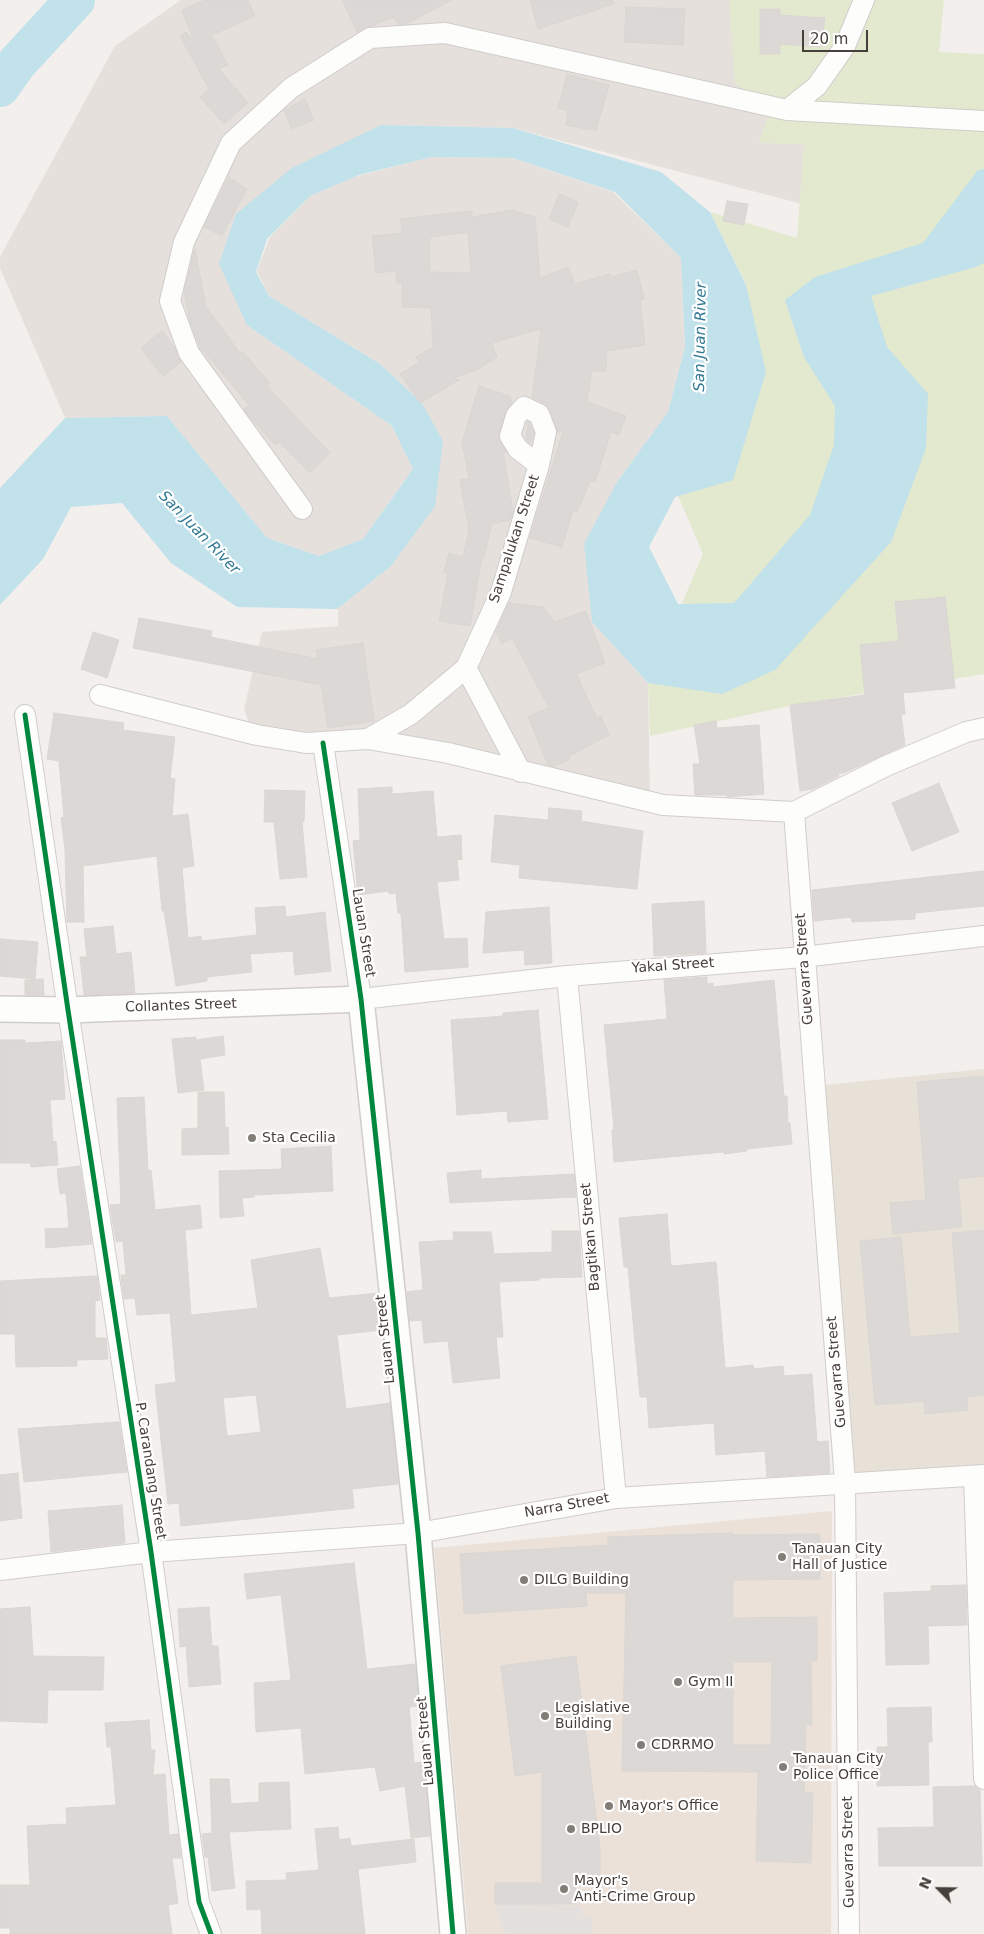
<!DOCTYPE html>
<style>
body{margin:0}
#map{position:relative;width:984px;height:1934px;overflow:hidden;background:#f2efec;font-family:"DejaVu Sans",sans-serif}
canvas{display:block}
.north{position:absolute;left:914px;top:1864px;width:50px;height:50px;-webkit-text-stroke:4px #fff;paint-order:stroke;rotate:293deg;font-size:14px;font-weight:700;line-height:20px;text-align:center;color:#473f39}
.north::after{content:'';display:block;margin:auto;width:18px;height:22px;background:#473f39;clip-path:polygon(50% 0,100% 100%,50% 72%,0 100%)}
.scale{position:absolute;left:802px;top:30px;width:66px;height:22px;box-sizing:border-box;border:2px solid #473f39;border-top:0;padding-left:6px;font-size:15px;line-height:18px;white-space:nowrap;color:#473f39;-webkit-text-stroke:4px #fff;paint-order:stroke}
</style>
<div id="map">
<canvas width="984" height="1934"></canvas>
<div class="north">N</div>
<div class="scale">20 m</div>
</div>
<script>
const context = document.querySelector('canvas').getContext('2d');
context.lineJoin = 'round';
function fillPath(path, color) { context.fillStyle = color; context.fill(path, 'evenodd'); }
const poly = rows => new Path2D(rows.map(r => 'M' + r).join(''));
function trace(path, color, width, dash) { context.strokeStyle = color; context.lineWidth = width; context.lineCap = dash ? 'butt' : 'round'; context.setLineDash(dash || []); context.stroke(path); }
function drawText(font, color, halo, rows, align = 'center') {
  context.font = font + ' "DejaVu Sans",sans-serif'; context.lineWidth = 4.5; context.setLineDash([]); context.textBaseline = 'middle'; context.strokeStyle = halo; context.fillStyle = color; for (const [text, x, y, turn = 0] of rows) {
    context.save(); context.translate(x, y); context.rotate((+turn || 0) * Math.PI / 180); context.textAlign = isNaN(turn) ? turn : align; if (halo) context.strokeText(text, 0, 0); context.fillText(text, 0, 0); context.restore();
  }
}
const residential = poly([
 [181,0,861,0,855,218,513,128,381,125,236,214,247,325,392,426,413,469,363,539,319,556,267,538,167,416,65,418,0,268,0,257,115,46],
 [432,157,513,158,613,192,681,258,685,347,668,412,617,482,592,622,648,683,650,801,368,739,254,738,244,709,262,632,338,626,338,608,390,566,435,505,422,403,380,364,269,296,257,271,270,237,310,196,354,177]
]);
const commercial = poly([
 [832,1511,831,1934,468,1934,434,1548]
]);
const education = poly([
 [984,1069,984,1475,845,1482,814,1086]
]);
const green = poly([
 [729,0,944,0,939,52,984,54,984,674,793,705,650,736,648,683,703,554,678,496,733,479,746,284,710,212,797,238,804,144,759,143,771,106,735,84]
]);
const parking = poly([
 [495,1904,582,1906,582,1916,593,1917,593,1934,506,1934]
]);
const water = poly([
 [381,125,513,128,661,172,710,212,746,285,766,372,733,480,675,497,649,547,678,604,734,603,810,515,834,445,835,406,804,357,785,300,815,277,923,243,978,170,984,169,984,263,976,267,871,296,887,347,928,394,926,448,891,542,775,670,722,694,648,683,592,622,584,544,617,482,668,412,685,347,681,258,615,192,513,158,432,157,359,175,310,196,267,239,256,272,269,296,380,364,422,403,443,441,435,506,391,566,337,609,237,607,171,563,122,503,71,507,43,559,0,605,0,488,65,418,167,416,267,538,319,556,363,539,413,469,392,426,247,325,219,264,236,214,292,168]
]);
const river = poly([
 [0,87,17,63,75,0]
]);
const building = poly([
 [205,0,248,0,255,16,212,35,228,65,219,69,248,103,224,124,200,97,209,89,180,36,186,32,194,41,182,10,205,0],
 [342,0,452,0,406,24,398,24,394,17,357,32,342,0],
 [530,0,613,0,614,4,538,29,530,0],
 [626,7,685,9,683,45,624,42,626,7],
 [760,9,780,9,780,15,825,18,821,47,780,44,780,54,760,54,760,9],
 [567,74,609,85,596,131,566,125,568,111,558,108,567,74],
 [305,99,314,120,292,129,284,110,305,99],
 [229,177,247,189,222,236,204,227,229,177],
 [559,194,578,202,568,227,549,219,559,194],
 [727,201,748,204,744,225,723,221,727,201],
 [512,210,535,217,540,278,568,267,575,284,610,274,611,277,637,270,644,299,640,300,645,345,607,351,606,371,592,371,587,402,626,416,619,435,611,432,595,482,590,481,577,512,573,510,562,547,530,538,563,431,558,433,550,409,544,403,532,397,541,329,492,343,497,357,479,369,453,378,459,380,420,403,400,374,419,362,416,357,433,347,431,308,402,307,402,283,396,283,396,271,376,273,372,236,402,233,400,219,472,211,472,217,512,210],
 [468,232,471,273,430,272,430,237,468,232],
 [195,249,206,307,240,353,242,351,270,383,267,386,330,453,310,473,279,442,275,445,249,416,244,409,249,405,200,347,190,322,184,292,195,249],
 [162,331,174,347,181,362,163,376,141,348,162,331],
 [479,386,510,396,512,402,505,413,498,437,506,452,503,453,513,512,510,520,492,524,484,557,482,557,470,626,439,621,448,573,444,572,449,553,463,557,469,530,460,480,469,479,462,442,479,386],
 [528,422,534,433,530,443,526,439,528,422],
 [945,597,955,688,903,693,905,714,901,714,905,745,846,772,838,774,839,776,813,789,800,791,790,705,865,695,860,645,899,641,895,602,945,597],
 [509,603,543,607,555,622,586,611,605,663,576,674,597,718,601,716,609,735,568,757,569,760,554,766,548,765,528,716,549,708,512,638,502,644,496,632,509,603],
 [139,618,212,631,211,637,318,659,316,650,363,643,374,721,328,728,321,685,133,648,139,618],
 [93,632,119,640,107,678,81,669,93,632],
 [54,713,124,723,123,730,175,737,170,778,175,779,172,816,188,814,194,866,182,868,188,938,201,936,201,941,257,935,255,908,285,906,286,917,325,912,331,971,295,975,293,951,250,954,252,972,207,977,207,981,176,986,164,911,162,911,157,856,83,866,84,922,67,922,65,850,61,818,64,817,59,761,47,759,54,713],
 [716,721,717,728,759,725,764,794,728,797,726,795,695,795,693,764,700,764,694,725,716,721],
 [939,783,959,832,912,851,892,803,939,783],
 [392,787,392,794,433,791,437,837,461,835,462,860,457,859,459,880,437,882,444,939,467,938,468,967,405,972,401,913,398,913,396,893,389,894,389,891,358,895,353,841,360,840,358,789,392,787],
 [265,790,305,791,304,822,302,822,307,877,280,879,274,822,264,822,265,790],
 [549,808,582,811,581,821,643,831,637,889,519,878,520,865,491,862,495,815,548,820,549,808],
 [984,871,984,906,915,913,915,919,852,922,851,917,814,921,812,890,984,871],
 [704,901,706,953,654,956,652,904,704,901],
 [549,907,552,963,525,965,524,950,483,953,486,912,549,907],
 [113,926,116,954,131,952,135,993,84,995,80,957,87,957,84,929,113,926],
 [0,939,38,942,35,979,0,976,0,939],
 [707,977,707,984,713,983,713,987,774,980,784,1096,787,1096,788,1123,790,1123,792,1144,747,1149,747,1151,724,1154,724,1152,614,1162,612,1130,614,1129,604,1025,667,1019,664,980,707,977],
 [43,979,44,995,25,995,25,980,43,979],
 [538,1010,548,1119,508,1122,507,1111,457,1115,451,1020,503,1016,503,1013,538,1010],
 [223,1036,225,1055,200,1059,204,1090,178,1093,172,1039,196,1037,196,1040,223,1036],
 [0,1040,25,1040,25,1043,61,1041,65,1099,50,1100,53,1142,56,1141,58,1165,31,1167,30,1163,0,1163,0,1040],
 [984,1076,984,1176,958,1179,962,1227,893,1234,890,1203,926,1200,917,1082,984,1076],
 [198,1092,224,1092,225,1128,228,1127,229,1154,182,1155,182,1129,198,1128,198,1092],
 [144,1097,148,1171,151,1170,155,1210,200,1205,202,1228,185,1230,191,1315,258,1308,251,1260,320,1248,329,1298,378,1293,382,1330,337,1335,346,1409,390,1403,398,1484,352,1489,354,1508,181,1526,179,1503,168,1504,155,1385,176,1382,170,1313,137,1315,135,1298,124,1299,121,1275,126,1275,123,1241,116,1242,110,1205,121,1204,117,1098,144,1097],
 [256,1395,261,1432,227,1436,223,1398,256,1395],
 [331,1146,333,1191,254,1195,254,1197,242,1198,244,1216,220,1218,219,1171,282,1169,281,1149,331,1146],
 [80,1166,92,1244,46,1248,45,1229,69,1228,66,1193,60,1194,57,1169,80,1166],
 [481,1170,481,1179,574,1174,576,1197,450,1203,447,1173,481,1170],
 [667,1214,671,1266,716,1262,725,1368,753,1365,754,1369,783,1366,784,1376,812,1374,817,1442,828,1441,830,1473,767,1477,765,1451,716,1455,714,1423,649,1428,647,1397,640,1397,628,1267,624,1267,619,1218,667,1214],
 [984,1230,984,1395,967,1397,968,1410,925,1414,924,1401,875,1405,860,1241,901,1237,910,1337,960,1333,952,1233,984,1230],
 [552,1231,579,1231,582,1277,539,1278,539,1280,499,1282,503,1337,496,1337,500,1378,453,1383,448,1341,424,1343,422,1320,410,1321,407,1292,423,1290,419,1242,454,1240,453,1232,491,1232,494,1254,552,1252,552,1231],
 [97,1276,100,1300,95,1301,95,1338,106,1338,108,1359,77,1360,77,1366,16,1367,15,1334,0,1334,0,1281,97,1276],
 [119,1422,127,1472,24,1482,18,1429,119,1422],
 [18,1473,22,1518,0,1521,0,1475,18,1473],
 [122,1505,125,1543,51,1552,48,1511,122,1505],
 [733,1533,733,1535,820,1534,820,1579,733,1580,733,1618,817,1617,817,1661,811,1661,812,1725,806,1725,804,1793,813,1793,811,1863,756,1861,758,1772,622,1771,626,1593,586,1593,587,1606,464,1614,460,1554,608,1545,608,1537,733,1533],
 [733,1662,772,1662,771,1745,733,1745,733,1662],
 [354,1563,367,1669,415,1664,419,1706,409,1707,414,1763,424,1762,430,1836,411,1838,405,1786,380,1791,375,1767,305,1774,301,1728,256,1732,254,1683,291,1680,281,1595,247,1599,244,1574,354,1563],
 [966,1585,967,1625,928,1626,929,1664,886,1665,884,1593,931,1591,931,1586,966,1585],
 [30,1607,33,1656,104,1657,103,1690,48,1690,47,1723,0,1721,0,1609,30,1607],
 [209,1607,212,1646,218,1646,221,1684,189,1687,186,1646,180,1647,178,1609,209,1607],
 [576,1656,600,1847,600,1878,576,1878,576,1904,495,1904,495,1883,542,1883,542,1772,515,1776,501,1666,576,1656],
 [931,1707,932,1742,928,1742,929,1785,877,1786,877,1747,888,1747,887,1708,931,1707],
 [149,1720,151,1750,155,1750,153,1775,165,1774,169,1835,178,1834,181,1858,172,1858,178,1903,168,1905,172,1934,10,1934,10,1928,0,1928,0,1885,30,1885,27,1826,67,1824,66,1808,116,1805,111,1747,107,1747,105,1723,149,1720],
 [210,1779,229,1779,231,1804,259,1802,259,1783,289,1782,291,1829,229,1832,235,1888,212,1891,208,1857,205,1857,202,1834,212,1833,210,1779],
 [975,1786,980,1790,982,1866,879,1866,878,1828,934,1827,933,1787,975,1786],
 [338,1827,339,1840,350,1838,351,1846,414,1839,416,1862,358,1869,365,1934,262,1934,261,1909,247,1910,246,1881,287,1880,286,1873,319,1870,315,1829,338,1827]
]);
const minor = poly([
 [787,110,984,121],
 [302,509,189,353,170,301,184,242,231,143,291,88,370,38,445,33,787,110,817,86,845,46,864,0],
 [466,668,521,772],
 [100,695,257,735,306,743,368,739,448,753,663,805,794,812,886,766,966,732,984,728],
 [25,715,68,1010,151,1552,199,1902,211,1934],
 [368,739,411,714,466,668,501,592,539,465,546,432,539,414,524,407,516,416,510,436,518,449,539,465],
 [323,743,361,999,567,976,803,957,984,936],
 [794,812,845,1482,849,1934],
 [567,976,616,1498],
 [974,1476,984,1779],
 [0,1570,151,1552,418,1533,616,1498,984,1475]
]);
const tertiary = poly([
 [0,1009,68,1010,361,999,418,1533,453,1934]
]);
const cycleway = poly([
 [25,715,68,1010,151,1552,199,1902,211,1934],
 [323,743,361,999,418,1533,453,1934]
]);
const markers = [
 [252,1138,5,"#837d78"],
 [782,1557,5,"#837d78"],
 [524,1580,5,"#837d78"],
 [678,1682,5,"#837d78"],
 [545,1716,5,"#837d78"],
 [641,1745,5,"#837d78"],
 [783,1767,5,"#837d78"],
 [609,1806,5,"#837d78"],
 [571,1829,5,"#837d78"],
 [564,1889,5,"#837d78"]
];
const streetNames = [
 ["Sampalukan Street",515,539,-72],
 ["Lauan Street",363,933,81],
 ["Yakal Street",673,966,-4],
 ["Guevarra Street",805,969,-94],
 ["Collantes Street",181,1006,-2],
 ["Bagtikan Street",591,1237,-95],
 ["Lauan Street",386,1339,-96],
 ["Guevarra Street",837,1372,-95],
 ["P. Carandang Street",150,1471,81],
 ["Narra Street",567,1506,-10],
 ["Lauan Street",426,1741,-95],
 ["Guevarra Street",849,1852,-91]
];
const poiNames = [
 ["Sta Cecilia",262,1138],
 ["Tanauan City",792,1549],
 ["Hall of Justice",792,1565],
 ["DILG Building",534,1580],
 ["Gym II",688,1682],
 ["Legislative",555,1708],
 ["Building",555,1724],
 ["CDRRMO",651,1745],
 ["Tanauan City",793,1759],
 ["Police Office",793,1775],
 ["Mayor's Office",619,1806],
 ["BPLIO",581,1829],
 ["Mayor's",574,1881],
 ["Anti-Crime Group",574,1897]
];
const waterNames = [
 ["San Juan River",701,337,-89],
 ["San Juan River",199,533,46]
];
fillPath(residential, '#e5e0db');
fillPath(commercial, '#ece1d9');
fillPath(education, '#e8e1d8');
fillPath(green, '#e3e9cf');
fillPath(parking, '#e3e0dd');
fillPath(water, '#c1e1eb');
trace(river, '#c1e1eb', 40);
fillPath(building, '#dbd8d5');
trace(building, '#dad6d2', 1);
trace(minor, '#d0cdca', 22);
trace(tertiary, '#d0cdca', 28);
trace(minor, '#fdfdfc', 20);
trace(tertiary, '#fdfdfc', 25);
trace(cycleway, '#00873e', 5);
for (const [x, y, r, color] of markers) { const dot = new Path2D(); dot.arc(x, y, r, 0, 2 * Math.PI); context.fillStyle = color; context.fill(dot); trace(dot, '#fff', 2); }
drawText('14px', '#473f39', '#fff', streetNames);
drawText('14px', '#473f39', '#fff', poiNames, 'left');
drawText('italic 15px', '#347a94', '#fff', waterNames);
</script>
